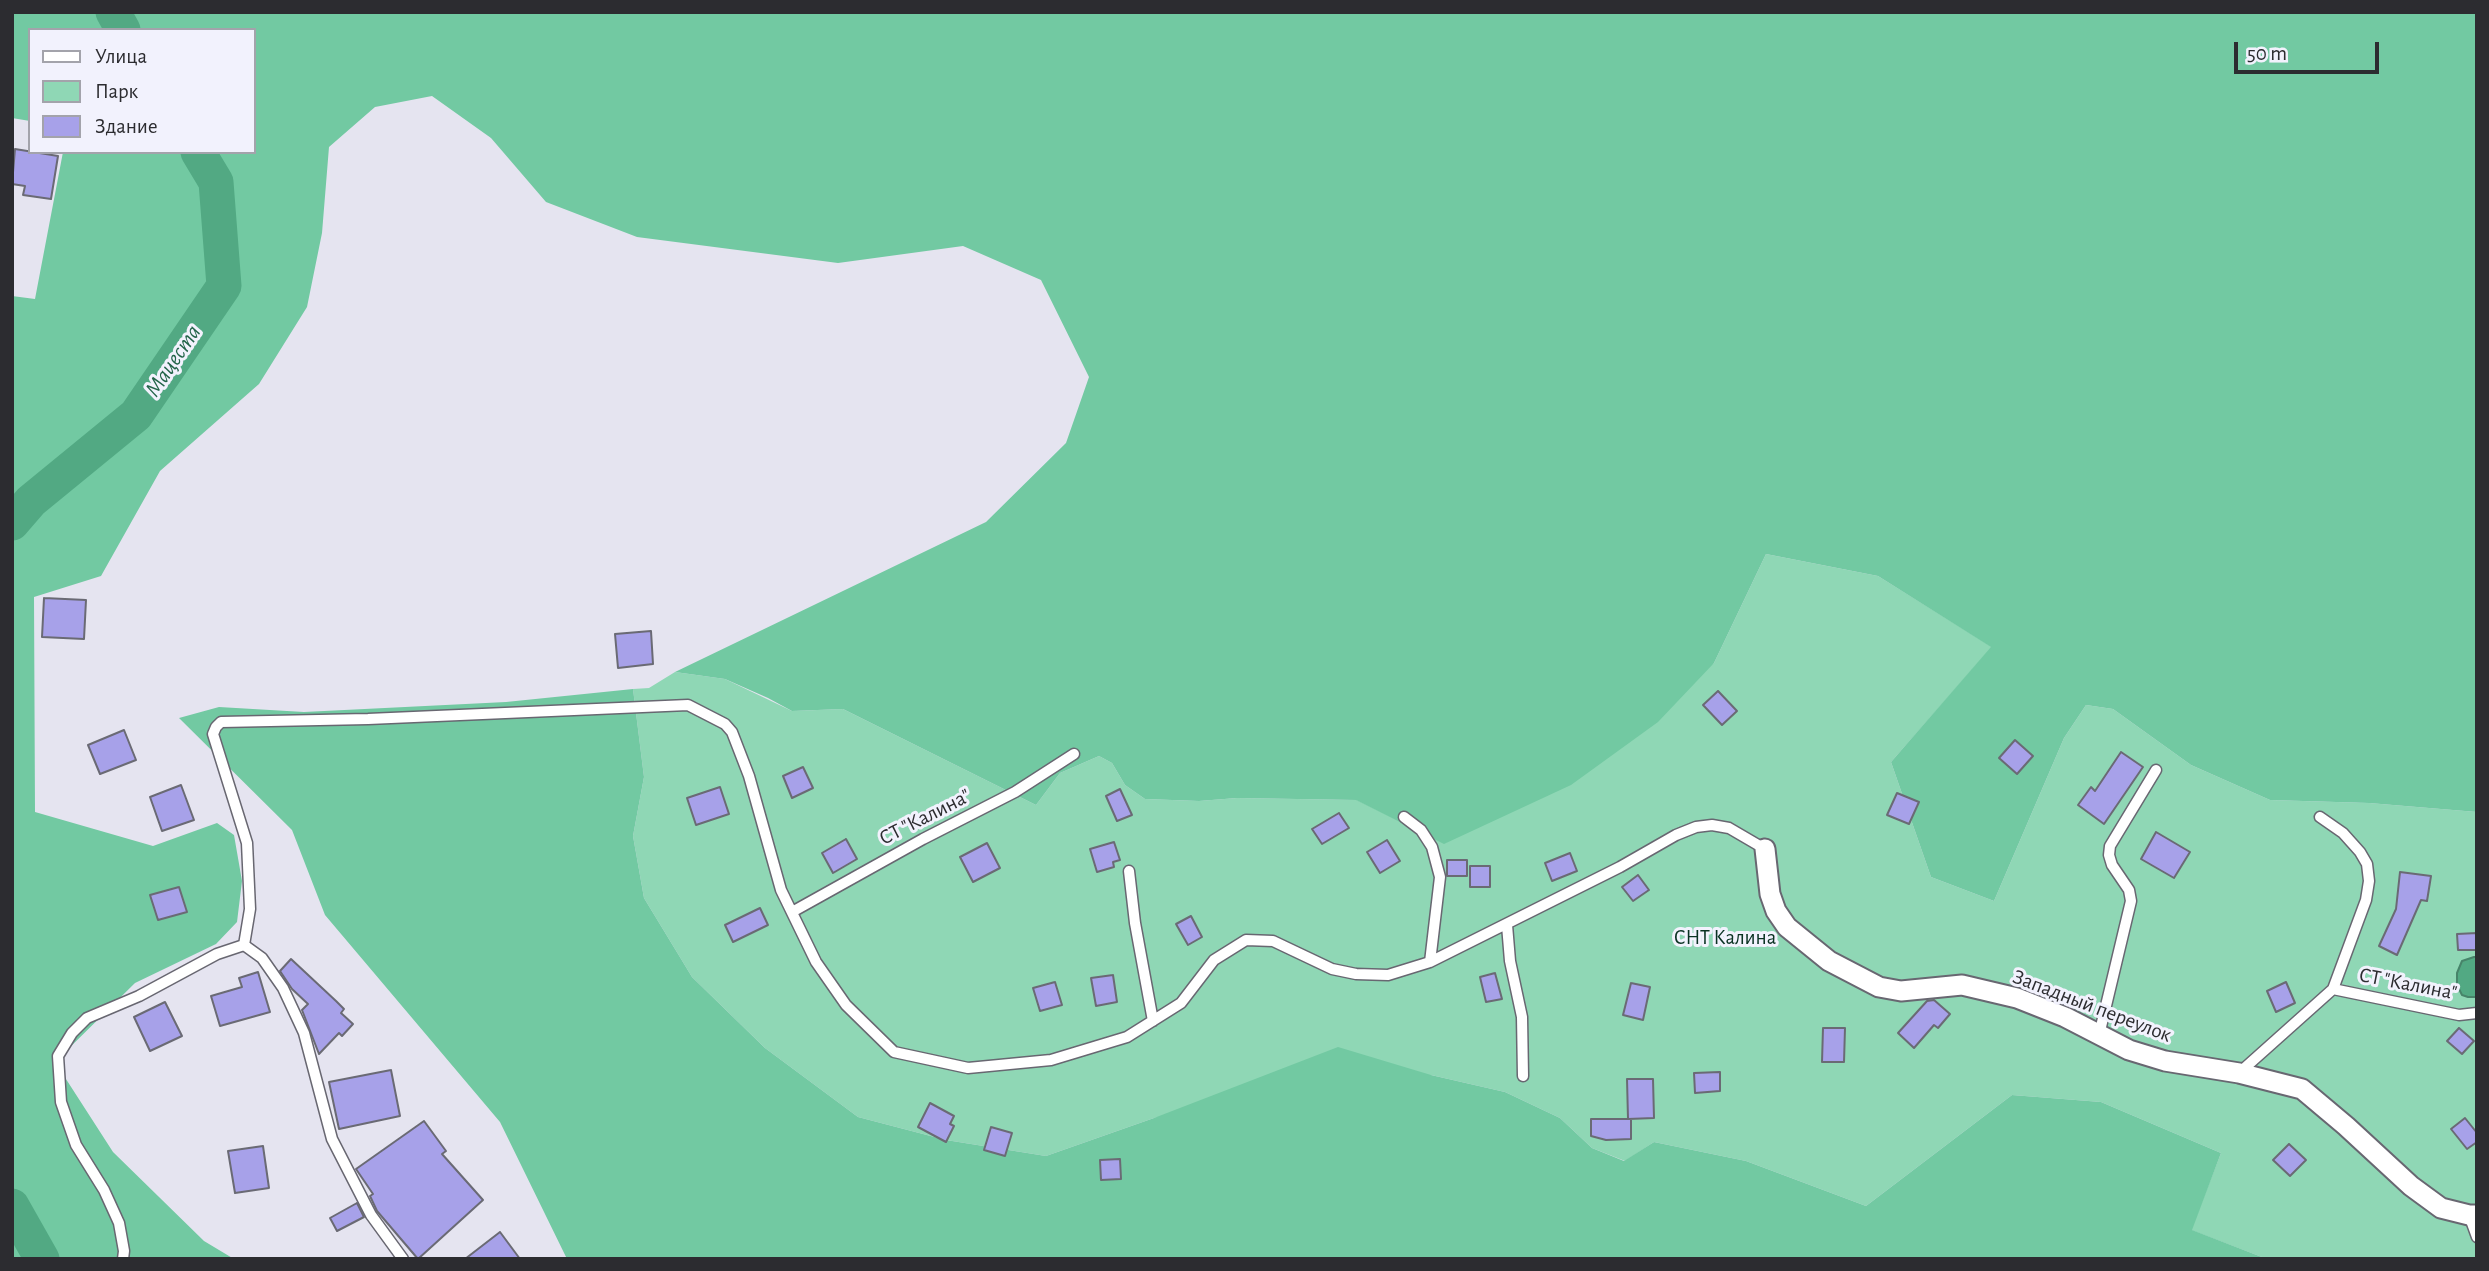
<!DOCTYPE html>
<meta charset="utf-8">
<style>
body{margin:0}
#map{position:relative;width:2489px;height:1271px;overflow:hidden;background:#e5e4f0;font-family:"Alegreya Sans",sans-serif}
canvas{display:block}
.frame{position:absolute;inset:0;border:14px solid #2c2c30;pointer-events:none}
.legend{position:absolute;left:28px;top:28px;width:228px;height:126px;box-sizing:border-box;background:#f2f2fd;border:2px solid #a3a3ab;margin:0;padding:9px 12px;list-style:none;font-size:21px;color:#2c2c30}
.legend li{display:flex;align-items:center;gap:14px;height:35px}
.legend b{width:35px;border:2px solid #a3a3ab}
.scale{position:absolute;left:2234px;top:42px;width:145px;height:32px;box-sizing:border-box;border:4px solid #2c2c30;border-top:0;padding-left:9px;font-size:21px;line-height:24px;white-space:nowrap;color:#2c2c30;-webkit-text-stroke:5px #f2f2fd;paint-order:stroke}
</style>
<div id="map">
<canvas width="2489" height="1271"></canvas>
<div class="frame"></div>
<ul class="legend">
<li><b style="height:9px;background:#fff"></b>Улица</li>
<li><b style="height:19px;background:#8fd7b5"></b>Парк</li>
<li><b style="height:19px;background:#a7a1e9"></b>Здание</li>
</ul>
<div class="scale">50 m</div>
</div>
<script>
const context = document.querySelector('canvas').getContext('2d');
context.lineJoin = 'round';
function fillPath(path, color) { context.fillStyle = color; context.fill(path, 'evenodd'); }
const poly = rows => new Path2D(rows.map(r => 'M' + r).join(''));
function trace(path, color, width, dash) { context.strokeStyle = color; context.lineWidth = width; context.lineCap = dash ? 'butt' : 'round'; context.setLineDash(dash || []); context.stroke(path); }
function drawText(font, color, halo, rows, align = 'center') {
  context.font = font + ' "Alegreya Sans",sans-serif'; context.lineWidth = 6; context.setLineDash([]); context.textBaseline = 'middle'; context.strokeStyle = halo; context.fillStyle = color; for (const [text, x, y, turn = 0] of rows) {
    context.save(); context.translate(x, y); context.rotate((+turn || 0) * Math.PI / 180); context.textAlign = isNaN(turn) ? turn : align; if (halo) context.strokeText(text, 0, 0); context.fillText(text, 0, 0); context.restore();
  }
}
const green = poly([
 [1766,554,1878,576,1992,647,1891,762,1931,877,1994,901,2064,738,2086,705,2113,709,2191,765,2270,800,2369,803,2477,812,2477,1259,2267,1259,2191,1230,2221,1153,2101,1102,2012,1095,1866,1206,1746,1161,1654,1142,1625,1161,1592,1148,1560,1118,1505,1092,1431,1075,1154,1118,1046,1156,946,1140,858,1117,765,1048,692,977,644,898,633,836,644,777,633,689,649,688,675,672,725,679,792,711,843,709,1036,805,1060,773,1099,756,1112,763,1125,785,1145,799,1199,801,1237,798,1357,800,1445,843,1714,663]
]);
const forest = poly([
 [12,12,2477,12,2477,812,2369,803,2270,800,2191,765,2113,709,2086,705,2064,738,1994,901,1931,877,1891,762,1991,647,1878,576,1766,554,1714,663,1658,722,1571,785,1444,844,1356,800,1237,798,1199,801,1145,799,1125,785,1112,763,1099,756,1060,773,1036,805,843,709,792,711,768,698,725,679,675,672,986,522,1066,443,1089,377,1041,280,963,246,838,263,637,237,546,202,491,138,432,96,375,107,329,147,322,233,307,307,259,384,160,471,101,576,34,597,35,812,153,846,217,823,234,835,242,881,237,922,216,944,135,983,55,1062,113,1152,204,1241,234,1259,12,1259,12,296,35,299,63,152,254,152,254,30,30,30,30,121,12,118],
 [633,689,644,777,633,836,644,898,692,977,765,1048,858,1117,946,1140,1046,1156,1154,1118,1338,1047,1431,1075,1505,1092,1560,1118,1592,1148,1624,1161,1654,1142,1746,1161,1866,1206,2012,1095,2101,1102,2221,1153,2192,1230,2267,1259,567,1259,500,1122,325,915,292,830,179,718,219,707,304,712,506,702]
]);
const water = poly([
 [2474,957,2477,957,2477,997,2468,997,2462,995,2457,985,2457,973,2462,961,2474,957]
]);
const river = poly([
 [113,12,123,30],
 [12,523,31,501,136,415,224,286,216,182,198,152],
 [12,1206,42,1259]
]);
const building = poly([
 [15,149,58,156,51,199,23,195,25,186,12,184,15,149],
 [44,598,86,600,84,639,42,637,44,598],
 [651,631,653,664,618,668,615,634,651,631],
 [1718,691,1737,711,1722,725,1703,705,1718,691],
 [124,730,136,760,100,774,88,745,124,730],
 [2015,740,2033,756,2017,774,1999,758,2015,740],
 [2121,752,2143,767,2104,824,2078,805,2091,787,2095,791,2121,752],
 [803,767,813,788,792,798,783,776,803,767],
 [181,785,194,820,162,831,150,797,181,785],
 [720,787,729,814,696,825,687,798,720,787],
 [1120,789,1132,815,1117,821,1106,796,1120,789],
 [1897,793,1919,802,1909,824,1887,815,1897,793],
 [1339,813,1349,828,1322,844,1312,829,1339,813],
 [2156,832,2190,852,2174,878,2141,859,2156,832],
 [846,839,857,859,833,873,822,853,846,839],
 [1387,840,1400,861,1380,873,1367,852,1387,840],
 [1114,842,1120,860,1113,862,1114,867,1097,872,1090,849,1114,842],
 [987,843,1000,868,973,882,960,857,987,843],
 [1570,853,1577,871,1552,881,1545,863,1570,853],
 [1447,860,1467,860,1467,876,1447,876,1447,860],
 [1470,866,1490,866,1490,887,1470,887,1470,866],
 [2400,872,2431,876,2427,901,2421,900,2397,955,2379,946,2396,909,2400,872],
 [1638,875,1649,890,1633,901,1622,887,1638,875],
 [179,887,187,912,158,920,150,895,179,887],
 [760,908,768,925,733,942,725,925,760,908],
 [1191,916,1202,937,1188,945,1176,924,1191,916],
 [2477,933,2477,950,2458,950,2457,934,2477,933],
 [291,959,336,1001,344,1009,341,1013,353,1024,342,1036,339,1033,319,1054,302,1010,308,1004,292,989,280,971,291,959],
 [258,972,270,1012,220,1026,211,996,242,987,239,978,258,972],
 [1495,973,1502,999,1486,1002,1480,977,1495,973],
 [1113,975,1117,1002,1096,1006,1091,978,1113,975],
 [1055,982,1062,1005,1040,1011,1033,988,1055,982],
 [2286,982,2295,1003,2276,1012,2267,991,2286,982],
 [1631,983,1650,987,1643,1020,1623,1015,1631,983],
 [1934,1000,1950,1014,1938,1028,1934,1025,1914,1048,1898,1033,1927,1001,1934,1000],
 [165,1002,182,1036,150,1051,134,1017,165,1002],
 [1823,1028,1845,1028,1844,1062,1822,1062,1823,1028],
 [2459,1028,2474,1041,2462,1054,2447,1041,2459,1028],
 [391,1070,400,1116,339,1129,329,1082,391,1070],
 [1720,1072,1720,1091,1695,1093,1694,1073,1720,1072],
 [1627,1079,1653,1079,1654,1118,1628,1119,1631,1119,1631,1139,1606,1140,1591,1136,1591,1119,1628,1119,1627,1079],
 [930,1103,954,1116,950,1124,954,1126,946,1142,918,1127,930,1103],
 [2465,1118,2477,1133,2477,1142,2467,1149,2451,1129,2465,1118],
 [424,1121,446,1151,442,1154,483,1200,418,1259,377,1211,370,1196,373,1194,356,1169,424,1121],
 [991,1127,1012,1133,1005,1156,984,1150,991,1127],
 [2289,1144,2306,1160,2290,1176,2273,1160,2289,1144],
 [263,1146,269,1188,235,1193,228,1151,263,1146],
 [1120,1159,1121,1179,1101,1180,1100,1160,1120,1159],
 [357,1203,364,1217,337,1231,330,1218,357,1203],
 [500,1232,520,1259,465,1259,500,1232]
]);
const service = poly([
 [1404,817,1421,830,1432,847,1440,877,1430,962],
 [2320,817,2343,833,2360,852,2367,864,2369,881,2366,900,2333,989],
 [1129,871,1135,923,1153,1021],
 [792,912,923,839,1015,792,1074,754],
 [1507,925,1510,961,1522,1017,1523,1076],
 [244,945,262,958,283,988,304,1033,332,1139,371,1215,403,1259],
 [2099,1035,2131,901,2129,890,2112,865,2109,855,2110,846,2156,770],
 [2239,1073,2333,989,2459,1015,2477,1013],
 [2469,1215,2477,1237],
 [123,1259,124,1251,119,1223,104,1190,76,1145,61,1102,58,1056,72,1033,87,1018,139,996,217,954,244,945,250,909,247,843,213,734,216,727,221,722,368,719,688,705,725,724,732,732,749,776,781,890,816,962,846,1005,894,1052,968,1068,1051,1060,1127,1037,1181,1003,1214,960,1246,940,1273,941,1332,969,1356,974,1388,975,1430,962,1620,867,1676,835,1696,827,1712,825,1729,828,1765,849]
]);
const minor = poly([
 [1765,849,1770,894,1776,911,1787,927,1829,961,1879,987,1901,991,1962,985,2017,998,2065,1017,2129,1050,2165,1061,2239,1073,2302,1089,2346,1126,2411,1186,2441,1208,2469,1215,2477,1215]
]);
const streetNames = [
 ["СТ \"Калина\"",925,817,-27],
 ["СТ \"Калина\"",2408,984,11],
 ["Западный переулок",2092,1006,21]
];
const parkNames = [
 ["СНТ Калина",1725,938]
];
const waterNames = [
 ["Мацеста",173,361,-56]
];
fillPath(green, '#8fd7b5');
fillPath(forest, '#72c9a2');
fillPath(water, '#52a983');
trace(water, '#47846a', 2);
trace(river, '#52a983', 35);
fillPath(building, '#a7a1e9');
trace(building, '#6a6a74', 2);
trace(service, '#686771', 13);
trace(minor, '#686771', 23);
trace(service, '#fff', 10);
trace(minor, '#fff', 19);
drawText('21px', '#2c2c30', '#f2f2fd', streetNames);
drawText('21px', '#093222', '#f2f2fd', parkNames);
drawText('italic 23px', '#24654a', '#f2f2fd', waterNames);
</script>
